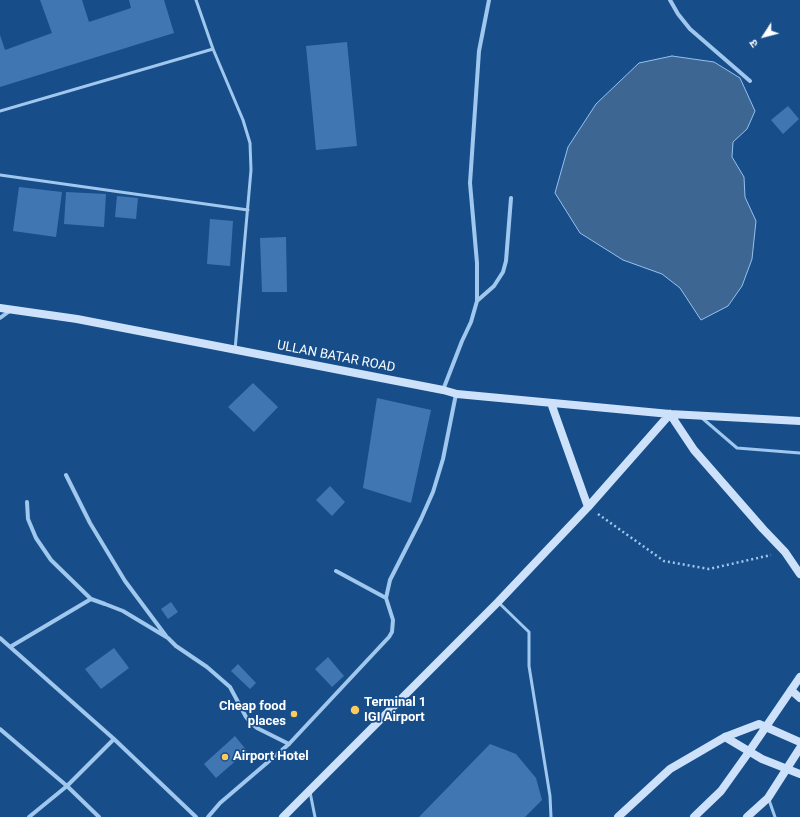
<!DOCTYPE html>
<meta charset="utf-8">
<style>
body{margin:0}
#map{position:relative;width:800px;height:817px;overflow:hidden;background:#174e8a;font-family:Roboto,"Noto Sans Devanagari",sans-serif}
canvas{display:block}
.north{position:absolute;left:744px;top:16px;width:40px;height:40px;-webkit-text-stroke:3px #174e8a;paint-order:stroke;rotate:234deg;font-size:11px;font-weight:700;line-height:16px;text-align:center;color:#fff}
.north::after{content:'';display:block;margin:auto;width:14px;height:18px;background:#fff;clip-path:polygon(50% 0,100% 100%,50% 72%,0 100%)}
</style>
<div id="map">
<canvas width="800" height="817"></canvas>
<div class="north">उ</div>
</div>
<script>
const context = document.querySelector('canvas').getContext('2d');
context.lineJoin = 'round';
function fillPath(path, color) { context.fillStyle = color; context.fill(path, 'evenodd'); }
const poly = rows => new Path2D(rows.map(r => 'M' + r).join(''));
function trace(path, color, width, dash) { context.strokeStyle = color; context.lineWidth = width; context.lineCap = dash ? 'butt' : 'round'; context.setLineDash(dash || []); context.stroke(path); }
function drawText(font, color, halo, rows, align = 'center') {
  context.font = font + ' Roboto,sans-serif'; context.lineWidth = 3.5; context.setLineDash([]); context.textBaseline = 'middle'; context.strokeStyle = halo; context.fillStyle = color; for (const [text, x, y, turn = 0] of rows) {
    context.save(); context.translate(x, y); context.rotate((+turn || 0) * Math.PI / 180); context.textAlign = isNaN(turn) ? turn : align; if (halo) context.strokeText(text, 0, 0); context.fillText(text, 0, 0); context.restore();
  }
}
const water = poly([
 [672,56,714,62,740,78,755,111,747,129,733,142,732,157,744,177,745,197,756,221,752,259,742,286,728,306,701,320,680,288,662,274,623,260,580,233,555,193,568,147,596,104,639,63,672,56]
]);
const building = poly([
 [40,0,82,0,89,22,131,8,129,0,164,0,174,33,0,87,0,35,5,50,52,33],
 [347,42,357,146,316,150,306,46],
 [788,106,799,119,783,134,771,120],
 [19,187,62,192,56,237,13,231],
 [66,192,106,194,104,227,64,224],
 [117,196,138,198,136,219,115,217],
 [210,219,233,221,230,266,207,264],
 [286,237,287,292,262,292,260,238],
 [253,383,278,407,254,432,228,407],
 [377,398,431,410,411,503,363,488],
 [330,486,345,502,332,516,316,500],
 [171,602,178,612,168,619,161,609],
 [114,648,129,668,101,689,85,669],
 [328,657,344,676,332,687,315,669],
 [238,664,256,683,250,689,231,671],
 [235,736,247,751,216,778,204,764],
 [490,744,516,754,536,778,542,800,525,817,419,817]
]);
const path = poly([
 [598,514,664,561,709,569,771,555]
]);
const lane = poly([
 [196,0,213,49,243,120,250,143,251,170,235,350],
 [0,111,213,49],
 [0,175,248,210],
 [702,418,737,448,800,453],
 [498,602,529,632,529,666,550,796,551,817],
 [310,792,315,817],
 [769,800,775,817]
]);
const street = poly([
 [670,0,678,14,690,29,750,81],
 [477,301,494,286,503,272,506,261,511,198],
 [0,318,11,310],
 [443,390,462,341,471,322,477,301,477,263,470,183,479,51,489,0],
 [66,475,90,523,125,581,166,636],
 [27,502,28,519,36,538,51,560,91,599,105,604,123,611,168,638,176,646,207,667,230,687,246,717,251,723,257,728,289,744],
 [336,571,386,598],
 [0,638,114,739,196,817],
 [10,647,91,599],
 [0,729,67,786,99,817],
 [29,817,67,786,114,739],
 [208,817,220,803,289,744,389,637,392,632,393,620,386,598,390,580,421,519,433,492,443,459,456,394]
]);
const secondary = poly([
 [0,308,77,319,443,390,457,394,670,414,800,421],
 [551,403,588,507],
 [670,414,694,450,763,529,785,552,800,574],
 [791,690,800,698],
 [725,737,762,759,800,774],
 [283,817,498,602,588,507,670,414],
 [618,817,670,769,725,737,759,724,800,742],
 [694,817,721,791,746,756,800,677],
 [747,817,768,798,800,748]
]);
const markers = [
 [355,710,5,"#ffca5d"],
 [294,714,4,"#ffca5d"],
 [225,757,4,"#ffca5d"]
];
const streetNames = [
 ["ULLAN BATAR ROAD",336,357,11]
];
const poiNames = [
 ["Terminal 1",364,703],
 ["IGI Airport",364,718],
 ["Cheap food",286,707,"right"],
 ["places",286,722,"right"],
 ["Airport Hotel",233,757]
];
fillPath(water, '#3e6692');
trace(water, '#93c2f1', 1);
fillPath(building, '#4077b3');
trace(path, '#a0c7ee', 2.5, [2, 3]);
trace(lane, '#a0c7ee', 3);
trace(street, '#a0c7ee', 4);
trace(secondary, '#cde2fa', 8);
for (const [x, y, r, color] of markers) { const dot = new Path2D(); dot.arc(x, y, r, 0, 2 * Math.PI); context.fillStyle = color; context.fill(dot); trace(dot, '#174e8a', 1.5); }
drawText('13px', '#fff', '#174e8a', streetNames);
drawText('bold 13px', '#fff', '#174e8a', poiNames, 'left');
</script>
